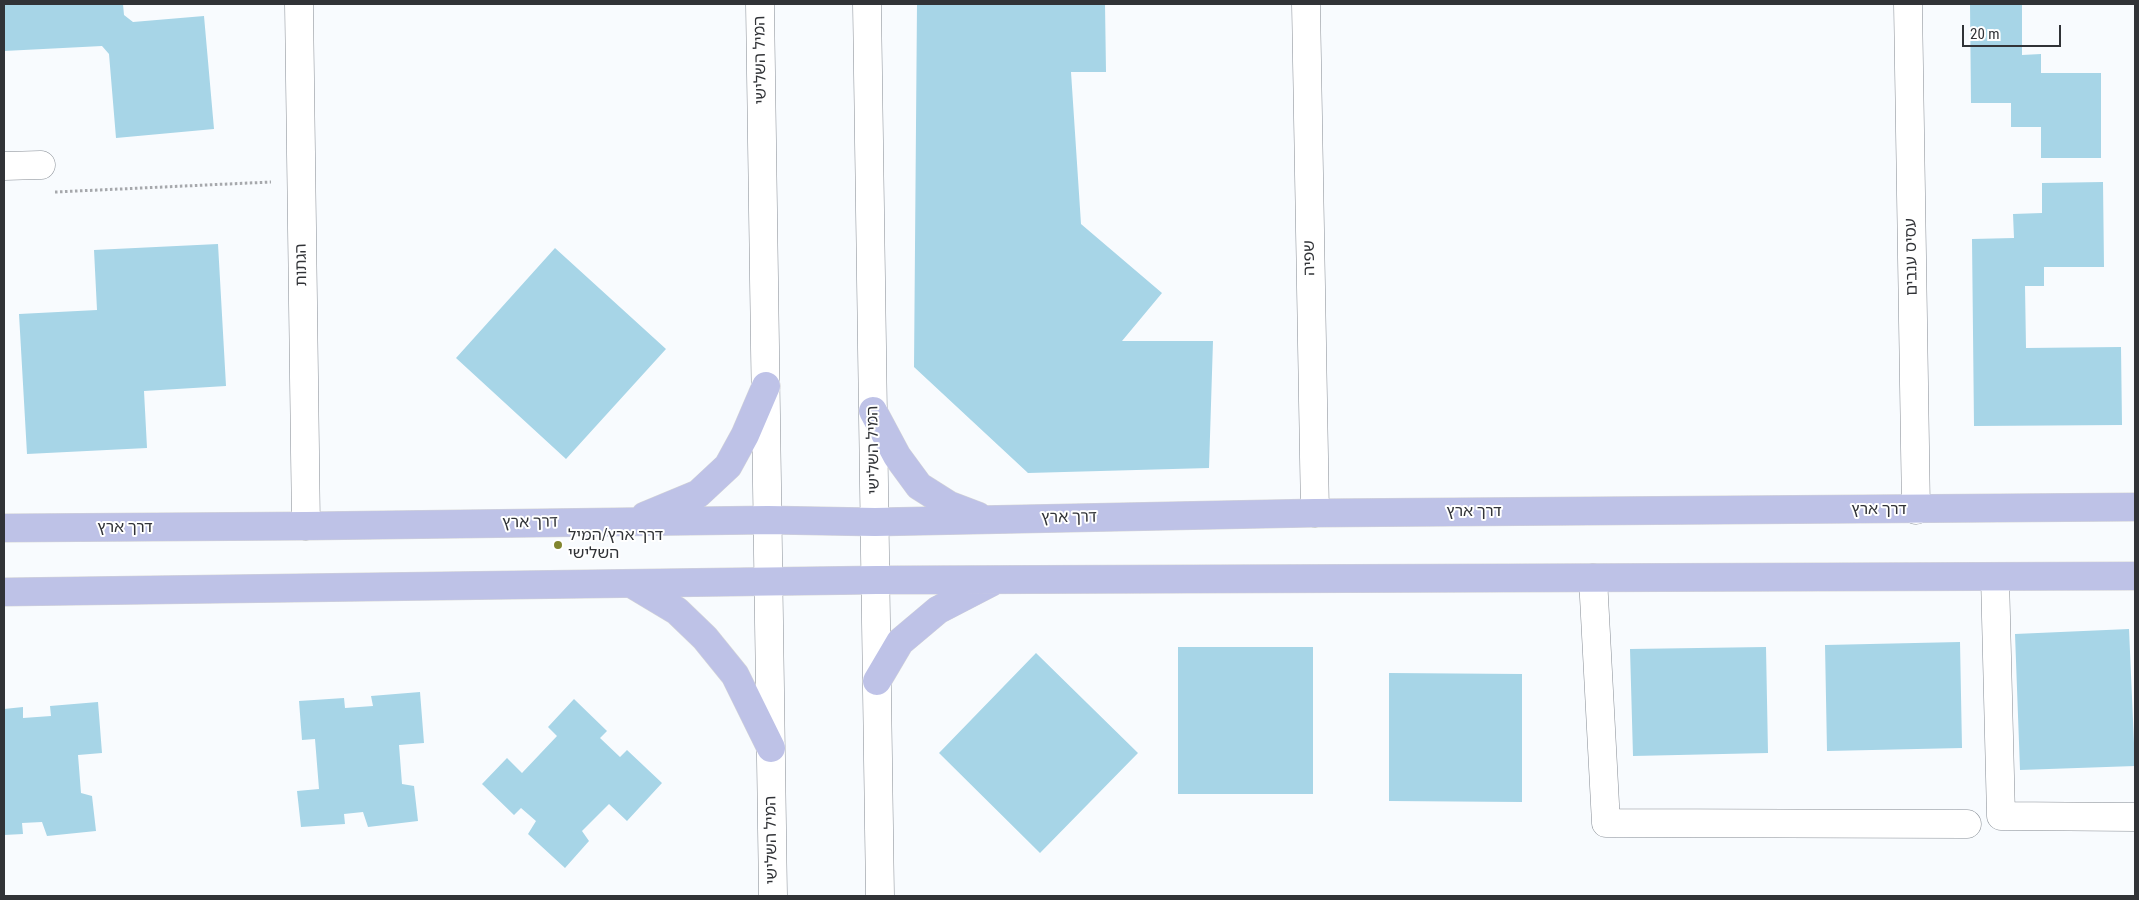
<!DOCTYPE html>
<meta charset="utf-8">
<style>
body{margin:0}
#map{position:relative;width:2139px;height:900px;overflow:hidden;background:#f8fbfe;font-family:"Roboto Condensed",sans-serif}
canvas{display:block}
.frame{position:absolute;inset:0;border:5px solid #313337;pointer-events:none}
.scale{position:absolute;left:1962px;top:25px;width:99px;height:22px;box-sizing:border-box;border:2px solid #313337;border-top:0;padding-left:6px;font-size:15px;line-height:18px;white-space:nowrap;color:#313337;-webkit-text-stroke:4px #fff;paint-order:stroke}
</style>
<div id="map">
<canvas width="2139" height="900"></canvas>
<div class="frame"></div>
<div class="scale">20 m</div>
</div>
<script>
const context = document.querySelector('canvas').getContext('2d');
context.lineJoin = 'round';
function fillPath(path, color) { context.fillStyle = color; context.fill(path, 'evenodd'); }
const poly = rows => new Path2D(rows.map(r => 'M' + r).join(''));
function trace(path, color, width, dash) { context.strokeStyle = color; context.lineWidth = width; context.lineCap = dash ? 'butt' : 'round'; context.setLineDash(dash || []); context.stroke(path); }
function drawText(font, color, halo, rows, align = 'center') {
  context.font = font + ' "Roboto Condensed","Noto Sans Hebrew",sans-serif'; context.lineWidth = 4; context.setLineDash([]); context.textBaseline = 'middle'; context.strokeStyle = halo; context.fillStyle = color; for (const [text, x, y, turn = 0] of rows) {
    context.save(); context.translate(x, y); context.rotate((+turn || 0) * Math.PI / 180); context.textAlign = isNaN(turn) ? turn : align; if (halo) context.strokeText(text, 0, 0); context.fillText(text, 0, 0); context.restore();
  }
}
const building = poly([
 [4,4,123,4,124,15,133,22,204,16,214,129,116,138,109,54,102,46,4,51],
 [917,4,1105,4,1106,72,1071,72,1081,224,1162,293,1122,341,1213,341,1209,468,1028,473,914,367],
 [1970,4,2022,4,2022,55,2041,54,2041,73,2101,73,2101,158,2041,158,2041,127,2011,127,2011,103,1971,103],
 [2103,182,2104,267,2044,267,2044,286,2025,286,2026,348,2121,347,2122,425,1974,426,1972,239,2014,238,2013,214,2042,213,2042,183],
 [218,244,226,386,144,391,147,448,27,454,19,314,97,310,94,250],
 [555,248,666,349,566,459,456,358],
 [2129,629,2135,766,2020,770,2015,634],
 [1960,642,1962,748,1827,751,1825,645],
 [1178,647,1313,647,1313,794,1178,794],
 [1766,647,1768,753,1633,756,1630,649],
 [1036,653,1138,753,1040,853,939,753],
 [1389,673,1522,674,1522,802,1389,801],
 [420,692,424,743,399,745,402,784,414,786,418,821,368,827,363,812,344,814,345,824,301,827,297,791,319,789,315,739,302,740,299,701,344,698,345,708,373,706,371,696],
 [574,699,607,731,600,738,620,757,627,750,662,783,627,821,609,804,582,831,589,841,565,868,528,834,536,821,521,808,514,815,482,784,507,758,522,773,557,736,548,727],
 [98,702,102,753,78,755,81,793,92,796,96,831,47,836,42,822,22,823,23,834,4,835,4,709,23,707,23,718,51,716,50,706]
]);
const path = poly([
 [55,192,271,182]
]);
const minor = poly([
 [299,4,306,526],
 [760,4,773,896],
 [867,4,880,896],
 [1306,4,1315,513],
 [1908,4,1916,510],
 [4,166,41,165],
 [1995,577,2001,816,2135,817],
 [1593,578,1606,823,1967,824]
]);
const major = poly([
 [873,411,897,456,919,486,949,505,978,516],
 [645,516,698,494,728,466,745,435,766,386],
 [4,528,306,526,768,520,875,522,1315,513,2135,507],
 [632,584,677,611,705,638,735,675,771,748],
 [4,592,877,580,2135,576],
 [877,681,900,642,938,610,992,582]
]);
const markers = [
 [558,545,5,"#81852f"]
];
const streetNames = [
 ["המיל השלישי",761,60,-91],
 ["עסיס ענבים",1912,257,-91],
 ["שפיה",1310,258,-91],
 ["הגתות",302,265,-91],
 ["המיל השלישי",874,450,-91],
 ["דרך ארץ",1879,510],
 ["דרך ארץ",1474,512],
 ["דרך ארץ",1069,518,-1],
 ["דרך ארץ",530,523,-1],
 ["דרך ארץ",125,528],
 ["המיל השלישי",772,840,-91]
];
const poiNames = [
 ["דרך ארץ/המיל",568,536],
 ["השלישי",568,554]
];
fillPath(building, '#a7d5e7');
trace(minor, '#868c94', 29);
trace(major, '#d6d6d7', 29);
trace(path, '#a6a8ac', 3, [2.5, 2.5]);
trace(minor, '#fff', 28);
trace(major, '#bec2e7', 28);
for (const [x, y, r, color] of markers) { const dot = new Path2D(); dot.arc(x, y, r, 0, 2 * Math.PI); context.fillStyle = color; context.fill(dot); trace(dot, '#fff', 2); }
drawText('16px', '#313337', '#fff', streetNames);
drawText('16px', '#313337', '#fff', poiNames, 'left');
</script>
